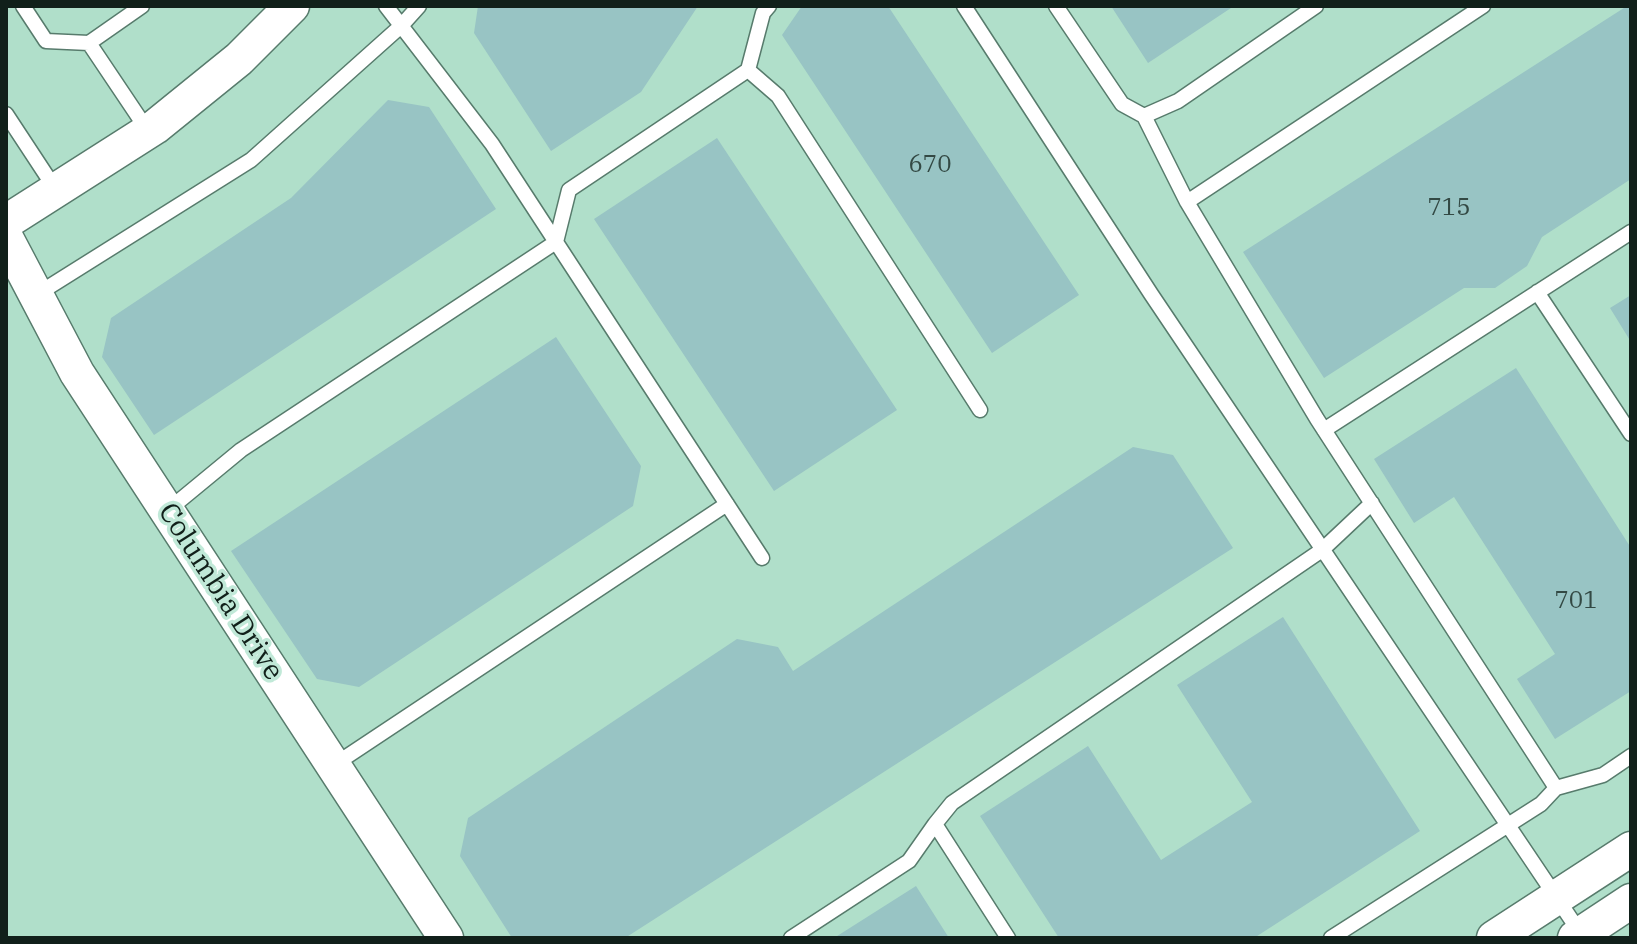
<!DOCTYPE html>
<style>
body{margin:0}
#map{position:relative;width:1637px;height:944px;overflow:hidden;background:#c1e9d8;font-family:"IBM Plex Serif",serif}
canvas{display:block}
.frame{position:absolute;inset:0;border:8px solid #11201a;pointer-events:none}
</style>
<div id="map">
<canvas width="1637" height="944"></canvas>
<div class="frame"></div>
</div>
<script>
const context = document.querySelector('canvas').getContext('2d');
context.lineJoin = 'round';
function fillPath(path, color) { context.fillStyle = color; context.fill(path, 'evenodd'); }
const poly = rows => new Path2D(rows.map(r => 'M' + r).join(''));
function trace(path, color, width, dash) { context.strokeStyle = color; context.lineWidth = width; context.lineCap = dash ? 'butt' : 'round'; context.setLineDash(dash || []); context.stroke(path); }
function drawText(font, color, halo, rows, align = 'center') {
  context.font = font + ' "IBM Plex Serif",serif'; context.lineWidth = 7; context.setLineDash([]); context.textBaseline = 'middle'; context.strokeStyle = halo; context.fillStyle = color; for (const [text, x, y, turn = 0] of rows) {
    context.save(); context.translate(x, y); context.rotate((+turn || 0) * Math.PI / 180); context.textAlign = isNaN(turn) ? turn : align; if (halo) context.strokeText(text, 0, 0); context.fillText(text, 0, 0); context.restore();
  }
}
const built = poly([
 [6,6,1631,6,1631,938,6,938]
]);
const building = poly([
 [478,6,698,6,641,92,551,151,474,33],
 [802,6,888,6,1079,295,992,353,782,35],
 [1111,6,1234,6,1148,63],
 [1627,6,1631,6,1631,179,1542,237,1527,266,1495,288,1464,288,1324,378,1243,252],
 [388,100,429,107,496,209,154,435,102,357,111,318,291,198],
 [717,138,897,410,774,491,594,219],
 [1631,295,1631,342,1610,308],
 [556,337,641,466,633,506,359,687,317,679,231,551],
 [1516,368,1631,548,1631,691,1555,739,1517,679,1555,654,1454,497,1414,523,1374,459],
 [1133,447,1173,455,1233,548,625,938,512,938,460,856,468,818,737,639,778,647,793,671],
 [1283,617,1420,831,1254,938,1059,938,980,816,1088,746,1161,860,1252,802,1177,685],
 [916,886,949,938,834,938]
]);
const service = poly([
 [23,6,46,41,89,43,148,131],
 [386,6,492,144,762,558],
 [964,6,1151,294,1581,934],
 [1056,6,1122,104,1144,116,1178,101,1316,6],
 [89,43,142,6],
 [748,70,778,96,980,410],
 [6,114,56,190],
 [1144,116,1187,202,1317,419,1556,788,1603,775,1631,756],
 [1187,202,1483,6],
 [1537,292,1631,434],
 [36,295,251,160,401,26,419,6],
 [1324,430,1631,232],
 [167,511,241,450,556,242,569,190,748,70,763,13,769,6],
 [334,765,727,504],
 [935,824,952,803,1322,550,1372,503],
 [791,938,909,861,935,824,1008,938],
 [1331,938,1541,804,1556,788]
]);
const tertiary = poly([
 [6,222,155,127,239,59,292,6],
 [6,238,77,373,446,938],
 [1494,938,1631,849],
 [1575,938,1631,901]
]);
const numberNames = [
 ["670",930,165],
 ["715",1449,208],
 ["701",1576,601]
];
const streetNames = [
 ["Columbia Drive",220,592,57]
];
fillPath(built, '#b0dfca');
fillPath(building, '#98c4c4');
trace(service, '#577b6c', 17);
trace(tertiary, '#577b6c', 37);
trace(service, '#fff', 14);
trace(tertiary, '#fff', 34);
drawText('24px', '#334944', null, numberNames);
drawText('28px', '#11201a', '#c1e9d8', streetNames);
</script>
